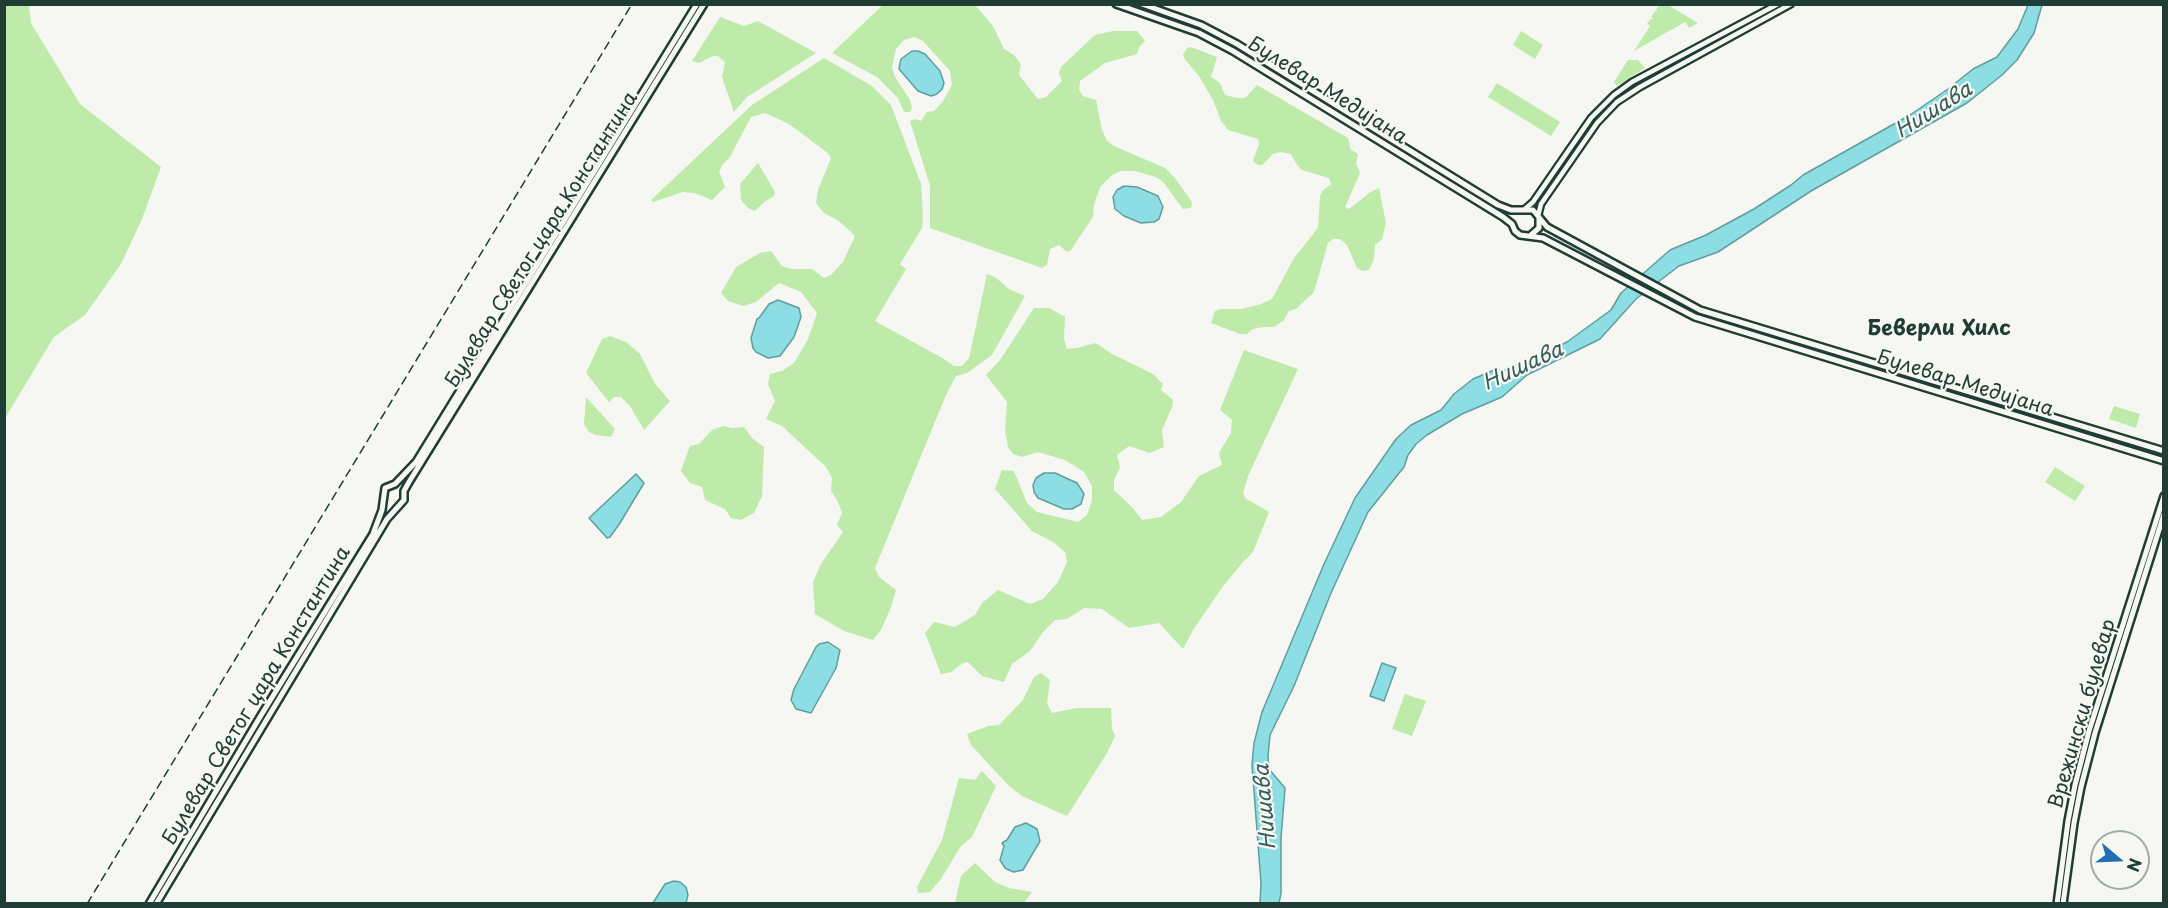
<!DOCTYPE html>
<meta charset="utf-8">
<style>
body{margin:0}
#map{position:relative;width:2168px;height:908px;overflow:hidden;background:#f6f6f2;font-family:"Playpen Sans",sans-serif}
canvas{display:block}
.frame{position:absolute;inset:0;border:6px solid #1f3d34;pointer-events:none}
.north{position:absolute;left:2090px;top:830px;width:60px;height:60px;box-sizing:border-box;background:#f6f6f2;border:2px solid #a0aca6;border-radius:50%;rotate:109deg;font-size:16px;font-weight:700;line-height:24px;text-align:center;color:#1f3d34}
.north::after{content:'';display:block;margin:auto;width:21px;height:27px;background:#1f6fb2;clip-path:polygon(50% 0,100% 100%,50% 72%,0 100%)}
</style>
<div id="map">
<canvas width="2168" height="908"></canvas>
<div class="frame"></div>
<div class="north">N</div>
</div>
<script>
const context = document.querySelector('canvas').getContext('2d');
context.lineJoin = 'round';
function fillPath(path, color) { context.fillStyle = color; context.fill(path, 'evenodd'); }
const poly = rows => new Path2D(rows.map(r => 'M' + r).join(''));
function trace(path, color, width, dash) { context.strokeStyle = color; context.lineWidth = width; context.lineCap = dash ? 'butt' : 'round'; context.setLineDash(dash || []); context.stroke(path); }
function drawText(font, color, halo, rows, align = 'center') {
  context.font = font + ' "Playpen Sans",sans-serif'; context.lineWidth = 4.5; context.setLineDash([]); context.textBaseline = 'middle'; context.strokeStyle = halo; context.fillStyle = color; for (const [text, x, y, turn = 0] of rows) {
    context.save(); context.translate(x, y); context.rotate((+turn || 0) * Math.PI / 180); context.textAlign = isNaN(turn) ? turn : align; if (halo) context.strokeText(text, 0, 0); context.fillText(text, 0, 0); context.restore();
  }
}
const green = poly([
 [5,4,29,5,31,23,80,104,161,167,142,219,121,264,85,315,54,337,5,418],
 [884,4,975,5,993,26,1004,49,1014,55,1021,64,1019,75,1038,99,1046,97,1062,81,1059,73,1061,67,1095,35,1113,31,1137,31,1145,41,1139,47,1137,54,1105,63,1080,81,1079,90,1083,96,1096,100,1102,130,1107,141,1114,146,1165,168,1175,178,1192,202,1191,208,1183,209,1163,182,1156,177,1135,171,1120,171,1112,175,1100,187,1094,205,1093,217,1071,250,1067,252,1059,245,1050,249,1047,265,1042,268,930,228,930,186,910,121,915,119,921,121,927,112,934,111,943,101,952,85,950,71,923,41,915,37,904,40,896,49,892,67,895,77,910,100,912,108,910,112,904,112,898,98,877,77,832,53],
 [1659,5,1668,5,1698,23,1689,28,1685,22,1634,51,1650,26,1647,23,1651,19,1654,19,1651,17,1655,11,1659,12,1656,10],
 [720,17,744,26,758,21,816,53,747,97,734,112,722,77,725,62,718,56,713,56,699,63,692,61],
 [1521,31,1543,45,1535,59,1513,45],
 [1191,47,1217,57,1211,77,1220,83,1225,95,1237,98,1245,98,1257,85,1348,138,1351,150,1358,154,1356,163,1360,173,1345,207,1349,209,1369,193,1379,188,1386,223,1382,239,1375,245,1374,259,1369,270,1362,271,1357,268,1347,245,1340,239,1333,239,1328,243,1314,292,1296,309,1289,311,1284,320,1274,327,1263,327,1253,329,1247,334,1240,334,1211,323,1215,311,1221,309,1242,309,1261,304,1272,299,1294,258,1318,228,1320,196,1322,191,1331,184,1329,178,1302,170,1297,165,1291,154,1281,152,1273,154,1262,165,1258,165,1253,161,1259,144,1258,139,1228,130,1221,121,1213,100,1199,76,1184,58,1183,55,1187,48],
 [824,58,872,86,891,105,921,184,923,215,922,228,900,264,906,269,875,321,944,359,954,366,962,366,969,358,987,274,995,277,1009,289,1025,296,992,355,967,373,956,376,946,395,875,568,879,577,896,590,891,607,881,630,873,640,844,631,815,614,813,582,821,564,843,532,837,525,842,513,837,500,831,491,832,478,826,467,782,426,766,419,775,401,768,384,770,374,782,371,794,363,808,339,817,313,801,292,779,283,756,302,743,306,728,301,721,293,736,267,760,253,771,251,782,266,791,269,812,269,824,278,831,275,843,262,855,236,839,221,824,213,816,203,818,190,831,158,828,153,789,124,765,113,751,117,730,157,723,164,719,171,725,187,712,200,694,193,683,192,653,202,651,200,752,105],
 [1628,60,1638,60,1645,68,1617,86,1614,82],
 [1497,83,1560,122,1551,136,1488,97],
 [758,163,775,192,774,196,763,203,755,211,748,208,741,200,740,184],
 [1049,308,1065,317,1064,339,1067,349,1077,348,1096,343,1112,354,1153,374,1163,384,1161,390,1173,400,1172,407,1162,430,1164,447,1150,453,1129,446,1117,455,1120,467,1114,480,1114,490,1133,508,1142,520,1161,517,1181,502,1199,476,1222,465,1219,453,1231,433,1232,420,1220,410,1244,350,1298,369,1248,476,1243,493,1245,498,1269,512,1253,552,1242,563,1221,589,1193,630,1183,649,1159,623,1129,628,1102,609,1084,608,1067,619,1055,620,1043,632,1030,651,1012,664,1004,682,982,676,968,662,963,663,951,672,941,674,925,633,934,622,955,627,975,615,982,603,998,590,1030,604,1043,599,1058,582,1067,562,1065,552,1053,542,1032,531,995,489,1002,470,1014,471,1027,503,1037,512,1078,522,1087,515,1092,500,1092,486,1084,472,1065,460,1038,452,1022,457,1013,454,1008,447,1005,431,1007,402,986,375,1000,360,1034,308],
 [610,336,626,342,640,354,655,384,670,401,644,430,630,406,621,397,614,397,609,402,586,373,602,339],
 [586,397,615,429,611,437,596,435,589,432,584,424],
 [2114,406,2140,414,2136,428,2109,419],
 [723,426,732,428,744,427,752,438,764,447,762,496,754,513,741,520,731,518,725,509,705,500,702,487,690,483,681,471,690,446,699,444,712,430],
 [2055,467,2085,486,2075,501,2045,482],
 [1041,673,1050,680,1047,703,1052,713,1077,708,1111,708,1112,729,1115,736,1107,753,1067,816,1022,796,1009,786,971,745,967,734,988,726,999,725,1023,700,1034,677],
 [1405,694,1426,701,1412,736,1392,729],
 [982,771,996,786,972,837,961,846,941,879,930,892,918,893,917,887,942,840,959,778,975,780],
 [975,863,995,882,1009,888,1032,892,1024,903,955,903,961,876]
]);
const water = poly([
 [2028,5,2042,5,2034,33,2017,60,2002,75,1967,103,1811,191,1718,252,1679,266,1636,299,1600,339,1527,375,1502,397,1462,414,1427,435,1416,444,1408,455,1404,467,1368,512,1331,593,1294,686,1270,735,1268,756,1269,769,1285,788,1281,838,1281,893,1279,903,1260,904,1261,883,1252,765,1254,743,1262,712,1324,564,1355,498,1396,439,1411,425,1441,410,1454,394,1473,379,1494,370,1511,370,1567,342,1611,310,1621,293,1670,250,1706,235,1754,209,1791,185,1803,175,1910,115,1948,89,1973,69,1997,57,2018,29,2028,5],
 [912,51,918,51,925,54,940,71,944,83,942,89,937,94,931,96,918,91,899,69,901,59,912,51],
 [1124,186,1137,187,1158,196,1163,207,1159,219,1154,222,1141,223,1124,216,1115,209,1113,197,1117,190,1124,186],
 [778,300,799,308,801,317,794,337,780,356,768,358,756,352,753,348,751,338,757,319,759,318,769,304,778,300],
 [1044,473,1055,473,1077,483,1084,494,1081,504,1072,509,1064,509,1038,498,1034,492,1033,485,1036,478,1044,473],
 [636,474,644,483,620,523,610,537,607,538,589,518,636,474],
 [828,642,840,650,836,668,811,713,796,709,791,700,794,689,816,647,819,644,828,642],
 [1382,663,1396,668,1384,701,1370,696,1382,663],
 [1026,823,1037,829,1040,841,1023,870,1014,872,1009,870,1005,868,1000,860,1004,846,1002,843,1007,840,1015,827,1026,823],
 [674,881,680,882,686,887,688,895,686,903,653,903,665,884,674,881]
]);
const tertiary = poly([
 [1525,209,1533,202,1591,118,1614,95,1632,82,1778,4],
 [1538,216,1541,204,1597,123,1617,102,1640,87,1791,4]
]);
const secondary = poly([
 [1116,4,1199,33,1233,51,1503,217,1512,224,1515,231,1520,235,1543,238,1695,317,2164,461],
 [1142,4,1201,25,1237,44,1498,205,1511,210,1533,210,1547,227,1700,310,2164,451],
 [1531,235,1539,228,1539,219],
 [149,904,260,717,373,534,382,510,385,488,395,484,416,462,697,4],
 [156,904,387,519,404,500,404,491,409,482,704,4],
 [2057,904,2068,821,2075,785,2089,731,2164,496],
 [2063,904,2074,823,2081,787,2095,733,2164,514]
]);
const rail = poly([
 [87,904,632,4]
]);
const streetNames = [
 ["Булевар Медијана",1327,91,32],
 ["Булевар Светог цара Константина",542,240,-58],
 ["Булевар Медијана",1965,384,17],
 ["Булевар Светог цара Константина",257,696,-59],
 ["Врежински булевар",2083,714,-74]
];
const waterNames = [
 ["Нишава",1934,111,-32],
 ["Нишава",1523,367,-25],
 ["Нишава",1266,807,-95]
];
const neighbourhoodNames = [
 ["Беверли Хилс",1939,329]
];
fillPath(green, '#beeba9');
fillPath(water, '#8cdee4');
trace(water, '#609e9e', 1.5);
trace(tertiary, '#1f3d34', 9);
trace(secondary, '#1f3d34', 10);
trace(tertiary, '#f6f6f2', 4.5);
trace(secondary, '#f6f6f2', 5);
trace(rail, '#1f3d34', 1.5, [9, 4.5]);
drawText('20px', '#1f3d34', '#f6f6f2', streetNames);
drawText('italic 21px', '#355d57', '#f6f6f2', waterNames);
drawText('bold 21px', '#1f3d34', '#f6f6f2', neighbourhoodNames);
</script>
